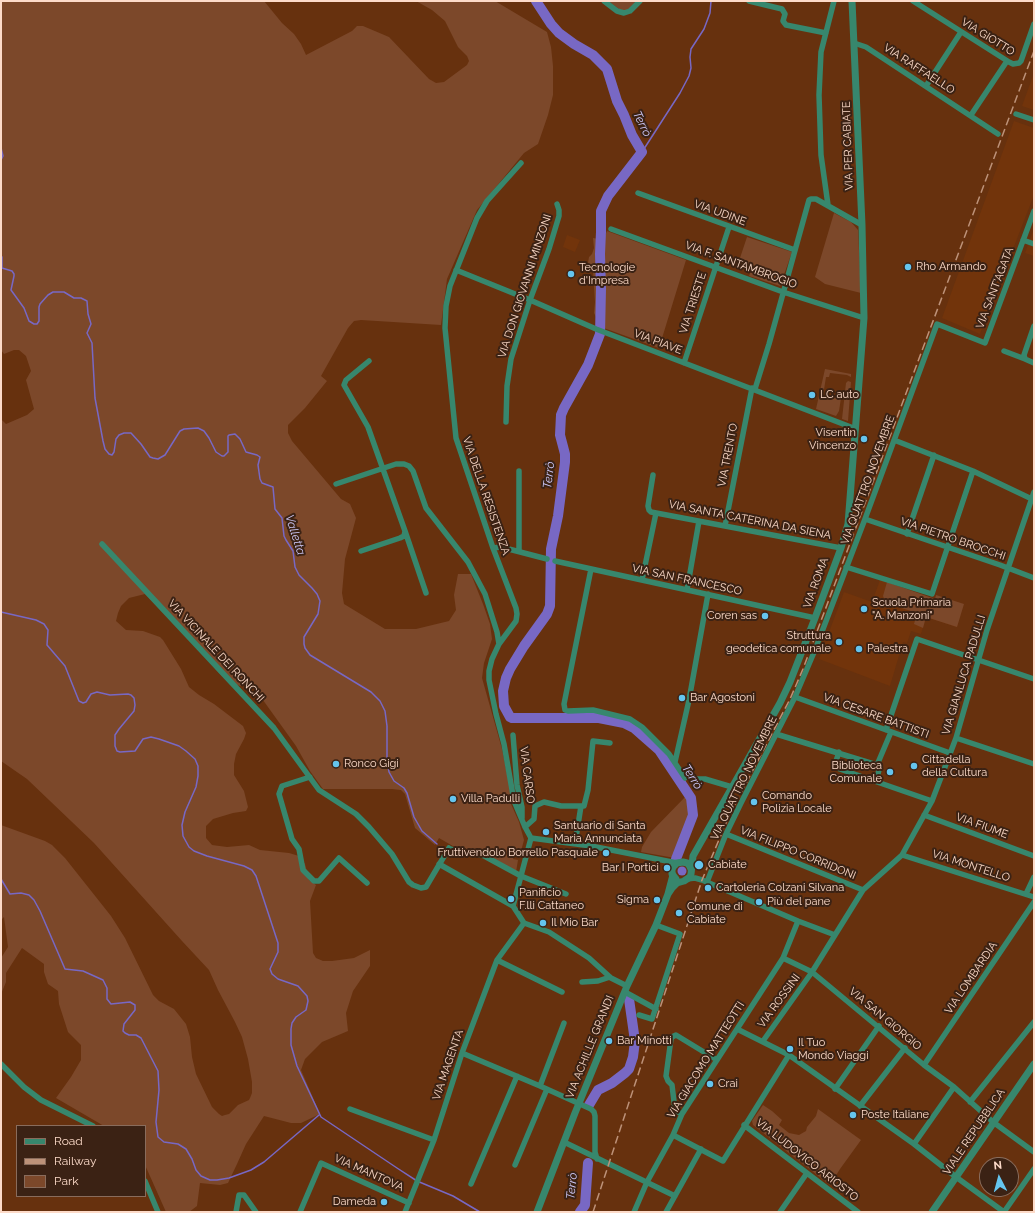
<!DOCTYPE html>
<meta charset="utf-8">
<style>
body{margin:0}
#map{position:relative;width:1035px;height:1213px;overflow:hidden;background:#67310e;font-family:Raleway,sans-serif}
canvas{display:block}
.frame{position:absolute;inset:0;border:2px solid #fddbc9;pointer-events:none}
.legend{position:absolute;left:16px;top:1125px;width:130px;height:72px;box-sizing:border-box;background:#3b2214;border:1px solid #896c5c;margin:0;padding:5px 7px;list-style:none;font-size:12px;color:#fddbc9}
.legend li{display:flex;align-items:center;gap:8px;height:20px}
.legend b{width:20px;border:1px solid #896c5c}
.north{position:absolute;left:979px;top:1157px;width:40px;height:40px;box-sizing:border-box;background:#3b2214;border:1px solid #896c5c;border-radius:50%;rotate:354deg;font-size:11px;font-weight:700;line-height:16px;text-align:center;color:#fddbc9}
.north::after{content:'';display:block;margin:auto;width:14px;height:18px;background:#65c5ee;clip-path:polygon(50% 0,100% 100%,50% 72%,0 100%)}
</style>
<div id="map">
<canvas width="1035" height="1213"></canvas>
<div class="frame"></div>
<ul class="legend">
<li><b style="height:5px;background:#37876d"></b>Road</li>
<li><b style="height:5px;background:#bd9279"></b>Railway</li>
<li><b style="height:11px;background:#7c482a"></b>Park</li>
</ul>
<div class="north">N</div>
</div>
<script>
const context = document.querySelector('canvas').getContext('2d');
context.lineJoin = 'round';
function fillPath(path, color) { context.fillStyle = color; context.fill(path, 'evenodd'); }
const poly = rows => new Path2D(rows.map(r => 'M' + r).join(''));
function trace(path, color, width, dash) { context.strokeStyle = color; context.lineWidth = width; context.lineCap = dash ? 'butt' : 'round'; context.setLineDash(dash || []); context.stroke(path); }
function drawText(font, color, halo, rows, align = 'center') {
  context.font = font + ' Raleway,sans-serif'; context.lineWidth = 4; context.setLineDash([]); context.textBaseline = 'middle'; context.strokeStyle = halo; context.fillStyle = color; for (const [text, x, y, turn = 0] of rows) {
    context.save(); context.translate(x, y); context.rotate((+turn || 0) * Math.PI / 180); context.textAlign = isNaN(turn) ? turn : align; if (halo) context.strokeText(text, 0, 0); context.fillText(text, 0, 0); context.restore();
  }
}
const built = poly([
 [1034,73,1034,110,1022,106],
 [1014,121,1034,128,1034,195,980,334,942,318],
 [1034,228,1034,256,1025,253],
 [567,235,580,240,575,252,563,247],
 [880,580,935,599,936,595,958,623,957,627,926,617,921,634,911,631,907,643,903,642,890,686,819,659,844,592,872,602]
]);
const green = poly([
 [1,1,264,1,282,23,294,34,301,44,306,55,352,31,357,26,363,26,389,37,429,79,436,83,444,82,467,65,469,61,467,56,458,47,445,21,432,10,416,1,495,1,547,32,551,47,553,66,553,95,548,115,538,144,524,153,477,210,447,279,441,325,361,320,354,321,348,328,321,376,327,381,305,408,288,425,288,433,292,441,341,499,350,504,356,518,345,559,342,593,344,604,385,629,416,629,449,621,456,610,454,595,458,574,471,574,483,604,490,624,492,639,484,663,482,678,502,749,510,788,511,804,519,822,524,840,521,851,516,849,514,854,513,859,518,860,516,872,493,858,474,851,458,849,439,838,435,845,415,828,405,794,401,790,392,789,323,789,310,771,296,746,250,682,240,686,228,682,217,671,209,660,145,594,129,598,121,606,118,613,116,621,126,630,143,631,160,637,163,640,181,669,189,687,199,695,214,704,243,726,246,733,244,739,236,754,234,764,234,775,244,791,248,807,246,811,233,813,213,819,206,826,206,838,212,845,227,847,249,845,260,850,289,853,299,856,305,864,309,880,316,885,310,901,313,953,316,958,323,961,332,961,354,958,370,950,370,966,353,991,346,1013,348,1031,322,1042,305,1059,301,1070,320,1114,301,1123,291,1123,264,1116,246,1144,237,1164,228,1183,220,1185,200,1183,197,1206,189,1212,166,1212,145,1165,145,1126,104,1126,56,1098,71,1077,81,1060,81,1045,68,1032,59,1004,58,991,48,984,44,972,44,964,22,948,6,973,6,982,1,994,1,958,8,947,4,917,1,920,1,825,45,841,52,845,65,858,111,916,125,938,153,995,159,1001,174,1009,186,1024,190,1037,192,1057,196,1074,212,1107,219,1114,222,1116,225,1115,229,1114,238,1105,249,1100,250,1098,252,1093,252,1082,248,1059,242,1037,235,1022,218,990,209,970,182,941,94,843,27,779,1,761,1,419,6,424,27,415,34,409,26,380,31,371,26,356,19,350,14,350,4,354,1,350],
 [608,1,636,1,630,9,625,11,619,9],
 [834,213,851,222,858,230,861,293,825,284,815,277],
 [607,231,686,260,659,348,601,327,604,280,603,276,605,269,605,261,602,255,602,246,603,240],
 [747,237,792,252,780,286,749,276,753,266,739,261],
 [593,238,599,239,600,283,598,321,594,313,595,302,593,270,588,266,588,263,589,257,592,254,594,248],
 [825,369,851,374,851,377,847,375,830,373,829,377,826,377,823,396,841,398,839,411,836,416,816,409],
 [848,381,851,382,848,421,842,419,846,383],
 [887,582,935,599,936,595,964,604,957,627,926,617,923,628,914,624,917,613,886,603,883,596],
 [687,795,690,805,691,817,675,858,641,852,642,847,651,832],
 [763,1105,772,1111,782,1120,779,1125,789,1133,799,1135,806,1131,807,1127,816,1116,818,1109,861,1140,840,1169,830,1185,753,1125,752,1121]
]);
const water = poly([
 '677.5 871a4.5 4.5 0 1 1 9 0a4.5 4.5 0 1 1-9 0Z'
]);
const stream = poly([
 [1,148,3,156,1,160],
 [642,152,680,93,689,76,691,68,690,57,691,49,704,29,710,13,711,1],
 [1,256,2,257,2,268,12,271,14,274,14,276,11,290,24,308,29,321,34,324,37,324,39,321,39,307,40,304,48,295,53,292,64,292,74,298,81,298,87,301,88,314,91,324,87,333,92,343,95,398,103,441,105,449,109,454,112,455,114,452,116,439,119,435,124,433,131,433,141,444,150,457,153,458,158,459,165,455,180,431,184,429,198,428,204,431,209,438,216,452,222,456,224,456,228,452,228,436,229,435,235,434,240,439,246,452,257,455,260,457,258,465,260,479,262,483,273,487,275,509,282,518,284,536,286,540,293,551,295,567,299,575,312,588,317,594,320,601,318,614,304,637,304,644,305,648,310,655,371,692,380,701,385,711,387,726,387,760,389,772,394,781,404,788,407,793,414,817,422,831,437,844],
 [1,612,36,620,44,624,48,630,47,645,65,666,79,701,83,703,86,702,91,694,97,692,110,695,128,694,131,695,134,698,135,705,134,711,119,729,115,735,115,746,117,751,120,752,135,751,143,739,151,737,159,739,179,746,186,751,195,759,198,766,198,776,196,787,185,812,182,825,183,836,189,847,194,851,207,856,244,866,252,870,256,876,278,943,278,952,270,969,272,974,278,979,298,986,307,996,308,1001,306,1010,296,1017,292,1023,291,1029,291,1045,297,1066,321,1117,397,1168,417,1181,453,1196,480,1212],
 [1,879,10,894,21,893,29,895,34,900,40,911,65,969,83,971,103,980,107,988,107,999,111,1004,130,1002,135,1005,135,1010,124,1024,123,1031,125,1033,129,1035,136,1035,141,1038,158,1071,159,1090,156,1122,158,1137,164,1142,178,1144,186,1149,192,1159,196,1170,201,1176,210,1180,217,1180,229,1178,251,1170,264,1162,319,1115]
]);
const river = poly([
 [536,1,551,24,559,33,574,44,593,55,607,69,617,101,624,115,632,135,642,152,608,196,601,211,601,232,600,254,601,289,600,334,588,365,564,408,561,415,560,435,565,454,565,462,558,516,551,549,550,606,547,614,524,646,510,669,506,678,503,691,504,706,510,717,512,718,599,718,624,723,634,728,659,750,691,798,693,815,676,859],
 [589,1105,598,1090,612,1083,625,1073,629,1069,633,1057,635,1041,629,999],
 [580,1212,585,1205,588,1163]
]);
const pedestrian = poly([
 [449,848,486,857]
]);
const minor = poly([
 [604,1,617,11,624,13,630,11,640,1],
 [749,1,782,9,785,14,783,21,786,25,826,33],
 [913,1,1009,62,1013,64,1019,63,1021,61,1034,24],
 [854,43,866,47,998,134],
 [926,86,961,32],
 [1016,114,1034,120],
 [971,115,1007,61],
 [521,163,487,201,477,218,450,286,446,306,445,328,456,438,493,548,516,608,517,614,516,621,499,644,492,659,489,671,489,680,496,714,504,744,514,801,525,827,531,838],
 [638,193,795,250],
 [828,205,821,155,819,95,821,52,834,1],
 [611,229,783,292,864,318],
 [1023,240,1034,244],
 [456,270,530,300,596,329,856,429],
 [1034,326,1024,355,1025,359,1034,363],
 [1004,351,1025,359],
 [684,363,729,227],
 [755,389,769,344,809,200,811,199,816,199,862,225],
 [506,422,507,386,511,359,530,300,549,249,559,216,559,210,557,204],
 [894,440,973,471,1034,500],
 [519,471,519,551],
 [653,475,648,506,649,510,651,512,841,548],
 [336,484,396,464,404,464,409,466,413,471,426,508,468,562,485,594,497,632,499,644],
 [865,519,1000,565,1034,578],
 [725,526,752,388],
 [405,531,426,593],
 [907,534,934,455],
 [102,544,274,728,319,790,356,814,369,827,392,854,409,882,413,885,421,888,426,887,449,848],
 [493,548,501,547,547,559],
 [361,551,400,538,404,536,405,531,368,427,344,385,346,380,369,361],
 [555,561,815,618],
 [846,567,932,594,973,471],
 [591,569,564,704,565,710,568,711,593,710,630,719,642,727,669,754,685,778],
 [642,580,656,513],
 [687,590,699,521],
 [795,697,950,753],
 [886,730,917,639,1034,679],
 [776,734,877,765,879,770,876,781],
 [513,735,517,785,522,807,522,818],
 [956,738,1034,764],
 [839,752,834,767,932,801],
 [675,762,689,700,708,594],
 [877,765,891,732],
 [310,777,282,786,279,794,292,839,299,849,303,870,314,881,319,881,339,858,367,883],
 [692,779,705,779,732,787],
 [581,806,584,806,588,790,593,741,610,743],
 [924,815,1034,856],
 [525,827,534,819,535,806,544,802,561,806,581,806],
 [726,834,863,890],
 [531,838,591,846,677,863],
 [575,844,581,806],
 [902,855,1034,897],
 [486,857,521,876,566,894],
 [439,864,513,906,524,923],
 [687,879,695,878,702,880,798,921,835,935],
 [707,882,726,834,741,803,795,697,815,650,865,519,937,324,985,343,1034,211],
 [1026,894,1034,877],
 [513,906,531,838],
 [524,923,549,932,589,958,611,978,627,986],
 [783,958,812,972,924,1065,954,1087,993,1122,1034,1152],
 [497,960,562,992],
 [582,982,598,981,610,977],
 [625,992,656,1009],
 [639,1015,652,1019,680,934,656,925],
 [737,1029,789,1055,914,1144,956,1177,1004,1212],
 [763,1041,812,972,863,890,902,855,932,801,956,738,987,630,1034,492],
 [462,1053,540,1086,591,1109,594,1112,595,1116,595,1152,597,1159],
 [1,1064,24,1087,41,1100,93,1126],
 [924,1065,1034,902],
 [540,1086,564,1023],
 [835,1089,879,1026],
 [970,1102,1034,1022],
 [860,1106,905,1048],
 [350,1109,434,1140],
 [682,1114,675,1110,672,1085,668,1081,666,1076,671,1039,672,1037,676,1035,717,1060],
 [744,1125,858,1212],
 [673,1135,723,1161,789,1055],
 [564,1142,675,1196],
 [914,1144,954,1087],
 [515,1165,547,1089],
 [145,1181,158,1212],
 [471,1184,517,1076],
 [236,1212,239,1195,244,1195,256,1212],
 [300,1212,321,1163,409,1203],
 [405,1212,434,1140,462,1053,497,960,524,923],
 [634,1212,647,1182,673,1135,682,1114,783,958,798,921],
 [666,1212,701,1149],
 [780,1212,807,1173],
 [1004,1212,1034,1169]
]);
const tertiary = poly([
 [676,879,672,874,672,870,673,867,677,863,683,862,687,863,689,865,691,869],
 [668,894,672,888,677,883,684,881,690,877,691,874,693,856,780,703,790,682,815,618,841,548,848,524,864,318,862,225,852,1],
 [537,1212,575,1113,627,986,656,925,668,894,673,875],
 [932,1212,1034,1064]
]);
const rail = poly([
 [593,1212,702,880,729,816,790,699,803,669,1034,51]
]);
const markers = [
 [908,267,4,"#65c5ee"],
 [571,274,4,"#65c5ee"],
 [812,395,4,"#65c5ee"],
 [864,439,4,"#65c5ee"],
 [864,609,4,"#65c5ee"],
 [765,616,4,"#65c5ee"],
 [839,642,4,"#65c5ee"],
 [859,649,4,"#65c5ee"],
 [682,698,4,"#65c5ee"],
 [336,764,4,"#65c5ee"],
 [914,766,4,"#65c5ee"],
 [890,772,4,"#65c5ee"],
 [453,799,4,"#65c5ee"],
 [754,802,4,"#65c5ee"],
 [546,832,4,"#65c5ee"],
 [606,853,4,"#65c5ee"],
 [699,865,5,"#65c5ee"],
 [667,868,4,"#65c5ee"],
 [708,888,4,"#65c5ee"],
 [511,899,4,"#65c5ee"],
 [657,900,4,"#65c5ee"],
 [759,902,4,"#65c5ee"],
 [679,913,4,"#65c5ee"],
 [543,923,4,"#65c5ee"],
 [609,1041,4,"#65c5ee"],
 [790,1049,4,"#65c5ee"],
 [710,1084,4,"#65c5ee"],
 [853,1115,4,"#65c5ee"],
 [384,1202,4,"#65c5ee"]
];
const streetNames = [
 ["VIA GIOTTO",988,37,32],
 ["VIA RAFFAELLO",919,69,33],
 ["VIA PER CABIATE",848,146,-92],
 ["VIA UDINE",720,213,20],
 ["VIA F. SANTAMBROGIO",741,265,20],
 ["VIA DON GIOVANNI MINZONI",525,286,-72],
 ["VIA SANT'AGATA",995,288,-69],
 ["VIA TRIESTE",693,303,-72],
 ["VIA PIAVE",658,342,21],
 ["VIA TRENTO",728,455,-79],
 ["VIA QUATTRO NOVEMBRE",868,480,-70],
 ["VIA DELLA RESISTENZA",486,496,71],
 ["VIA SANTA CATERINA DA SIENA",750,520,11],
 ["VIA PIETRO BROCCHI",953,539,19],
 ["VIA SAN FRANCESCO",687,580,12],
 ["VIA ROMA",816,583,-70],
 ["VIA VICINALE DEI RONCHI",216,651,47],
 ["VIA GIANLUCA PADULLI",964,675,-73],
 ["VIA CESARE BATTISTI",876,716,20],
 ["VIA CARSO",527,775,83],
 ["VIA QUATTRO NOVEMBRE",744,778,-64],
 ["VIA FIUME",982,826,20],
 ["VIA FILIPPO CORRIDONI",798,853,22],
 ["VIA MONTELLO",971,866,18],
 ["VIA LOMBARDIA",971,978,-56],
 ["VIA ROSSINI",779,1001,-54],
 ["VIA SAN GIORGIO",885,1019,40],
 ["VIA ACHILLE GRANDI",590,1047,-68],
 ["VIA GIACOMO MATTEOTTI",706,1060,-58],
 ["VIA MAGENTA",448,1065,-71],
 ["VIALE REPUBBLICA",974,1132,-56],
 ["VIA LUDOVICO ARIOSTO",807,1160,38],
 ["VIA MANTOVA",369,1173,24]
];
const poiNames = [
 ["Rho Armando",916,267],
 ["Tecnologie",579,268],
 ["d'Impresa",579,281],
 ["LC auto",820,395],
 ["Visentin",856,433,"right"],
 ["Vincenzo",856,446,"right"],
 ["Scuola Primaria",872,603],
 ["\"A. Manzoni\"",872,616],
 ["Coren sas",757,616,"right"],
 ["Struttura",831,636,"right"],
 ["geodetica comunale",831,649,"right"],
 ["Palestra",867,649],
 ["Bar Agostoni",690,698],
 ["Cittadella",922,760],
 ["della Cultura",922,773],
 ["Ronco Gigi",344,764],
 ["Biblioteca",882,766,"right"],
 ["Comunale",882,779,"right"],
 ["Comando",762,796],
 ["Polizia Locale",762,809],
 ["Villa Padulli",461,799],
 ["Santuario di Santa",554,826],
 ["Maria Annunciata",554,839],
 ["Fruttivendolo Borrello Pasquale",598,853,"right"],
 ["Cabiate",708,865],
 ["Bar I Portici",659,868,"right"],
 ["Cartoleria Colzani Silvana",716,888],
 ["Panificio",519,893],
 ["F.lli Cattaneo",519,906],
 ["Sigma",649,900,"right"],
 ["Più del pane",767,902],
 ["Comune di",687,907],
 ["Cabiate",687,920],
 ["Il Mio Bar",551,923],
 ["Bar Minotti",617,1041],
 ["Il Tuo",798,1043],
 ["Mondo Viaggi",798,1056],
 ["Crai",718,1084],
 ["Poste Italiane",861,1115],
 ["Dameda",376,1202,"right"]
];
const waterNames = [
 ["Terrò",642,124,64],
 ["Terrò",549,475,-83],
 ["Valletta",295,535,72],
 ["Terrò",692,777,58],
 ["Terrò",572,1186,-84]
];
fillPath(built, '#72340b');
fillPath(green, '#7c482a');
fillPath(water, '#7868c4');
trace(stream, '#7868c4', 1.5);
trace(river, '#7868c4', 10);
trace(pedestrian, '#37876d', 4);
trace(minor, '#37876d', 5.5);
trace(tertiary, '#37876d', 7);
trace(rail, '#bd9279', 1.5, [8, 4]);
for (const [x, y, r, color] of markers) { const dot = new Path2D(); dot.arc(x, y, r, 0, 2 * Math.PI); context.fillStyle = color; context.fill(dot); trace(dot, '#3b2214', 1.5); }
drawText('11px', '#fddbc9', '#3b2214', streetNames);
drawText('11px', '#fddbc9', '#3b2214', poiNames, 'left');
drawText('italic 12px', '#cfcbfb', '#3b2214', waterNames);
</script>
